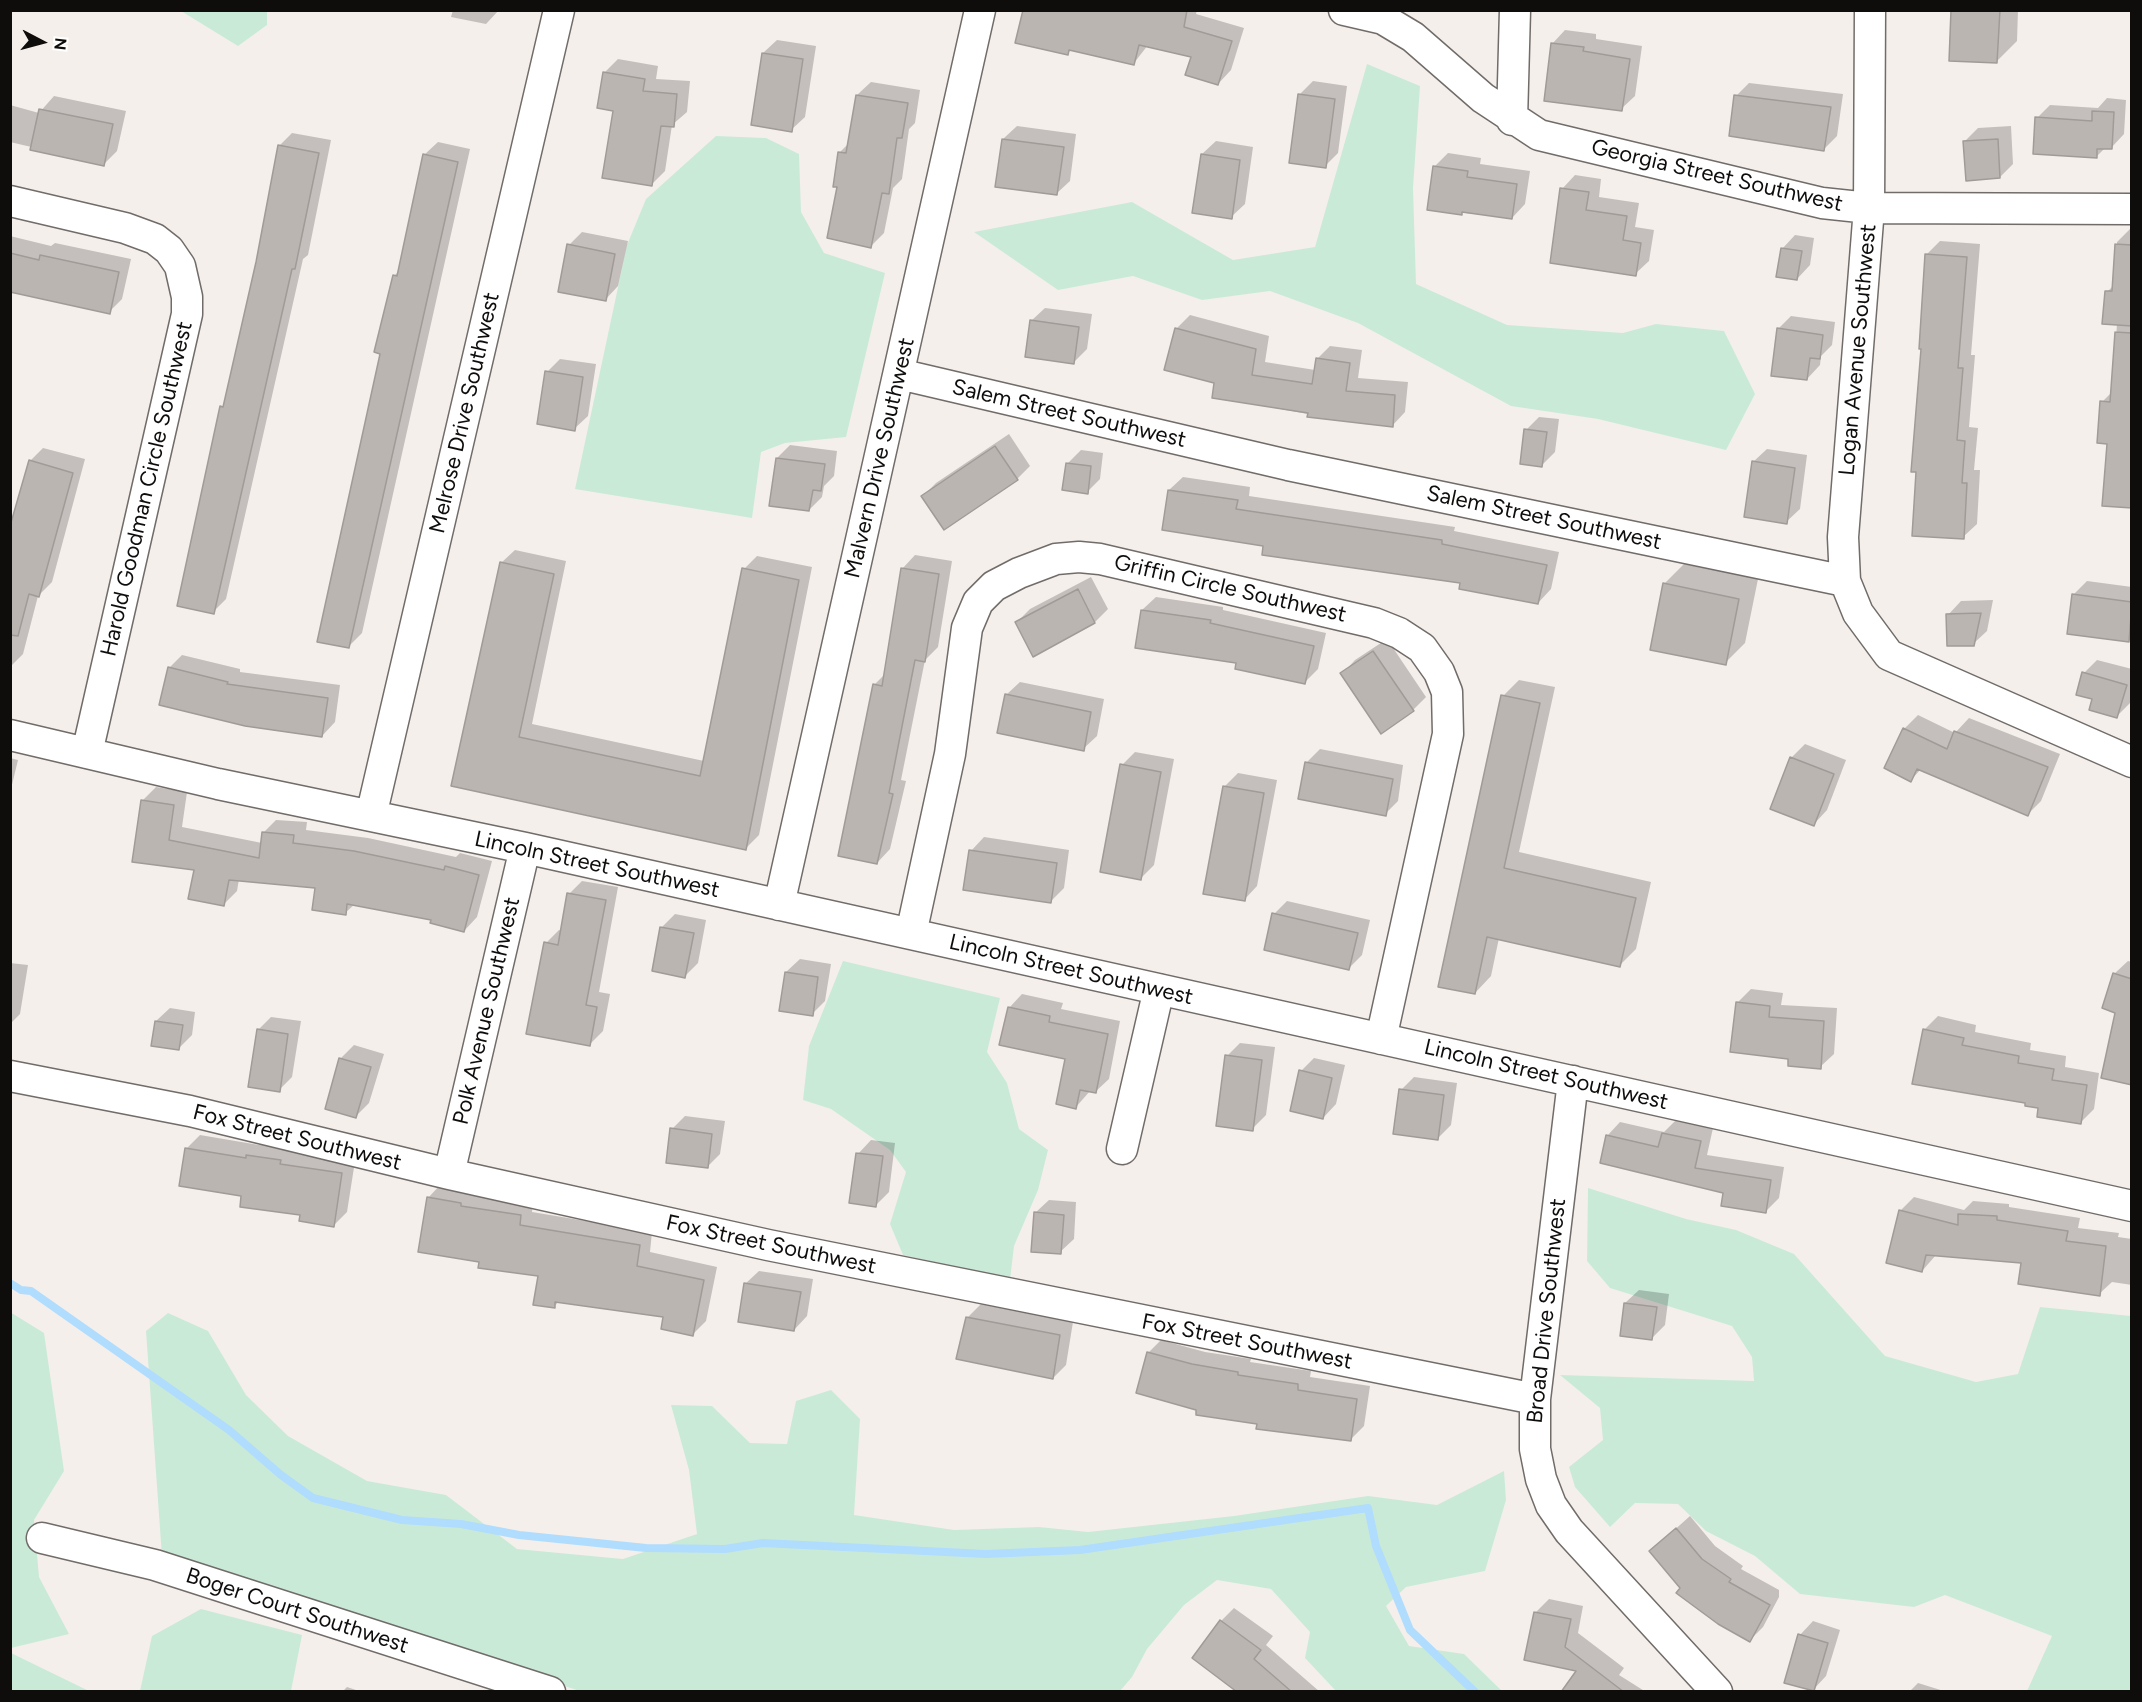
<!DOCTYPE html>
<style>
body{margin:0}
#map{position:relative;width:2142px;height:1702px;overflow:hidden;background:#f5efeb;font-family:Figtree,sans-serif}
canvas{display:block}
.frame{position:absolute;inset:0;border:12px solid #0f0d0c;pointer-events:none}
.north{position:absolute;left:12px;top:12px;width:60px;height:60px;-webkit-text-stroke:4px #fff;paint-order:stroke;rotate:96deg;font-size:16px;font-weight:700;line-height:24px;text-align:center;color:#0f0d0c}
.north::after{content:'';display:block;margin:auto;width:21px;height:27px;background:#0f0d0c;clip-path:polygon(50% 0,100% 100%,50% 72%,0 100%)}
</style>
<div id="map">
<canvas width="2142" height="1702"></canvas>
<div class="frame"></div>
<div class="north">N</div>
</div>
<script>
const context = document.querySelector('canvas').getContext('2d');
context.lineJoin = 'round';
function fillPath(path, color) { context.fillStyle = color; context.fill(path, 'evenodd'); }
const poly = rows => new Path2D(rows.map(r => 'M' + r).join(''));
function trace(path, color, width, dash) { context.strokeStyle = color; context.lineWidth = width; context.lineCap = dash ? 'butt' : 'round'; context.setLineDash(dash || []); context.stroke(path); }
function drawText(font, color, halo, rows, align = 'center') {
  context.font = font + ' Figtree,sans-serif'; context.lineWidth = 4.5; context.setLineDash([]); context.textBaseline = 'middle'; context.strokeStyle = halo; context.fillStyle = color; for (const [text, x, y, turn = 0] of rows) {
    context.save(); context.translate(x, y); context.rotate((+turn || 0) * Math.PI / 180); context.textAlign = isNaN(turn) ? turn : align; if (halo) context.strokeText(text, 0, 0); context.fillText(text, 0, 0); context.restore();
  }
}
const green = poly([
 [181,11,267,11,267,25,238,46],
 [1367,64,1420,86,1413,188,1416,284,1507,325,1623,333,1656,324,1724,331,1755,394,1726,450,1598,419,1511,406,1358,323,1270,291,1202,300,1133,276,1058,290,974,232,1132,202,1233,260,1315,247],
 [716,136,766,138,799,154,801,212,824,253,885,273,846,437,785,443,761,452,752,518,575,489,627,245,646,199],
 [843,961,1000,998,987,1052,1007,1083,1019,1129,1048,1150,1038,1190,1014,1246,1010,1280,903,1255,890,1224,906,1172,890,1150,831,1109,803,1100,809,1046],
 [1588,1188,1686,1219,1736,1230,1794,1254,1885,1356,1976,1382,2018,1374,2040,1307,2131,1316,2131,1691,2027,1691,2052,1636,1945,1595,1914,1607,1800,1594,1755,1556,1706,1531,1678,1504,1635,1503,1610,1527,1575,1487,1569,1467,1603,1440,1600,1408,1560,1375,1754,1381,1752,1357,1732,1326,1610,1288,1587,1261],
 [10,1312,44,1333,64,1471,34,1520,39,1577,69,1634,11,1648],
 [168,1313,208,1331,246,1395,288,1436,367,1481,446,1495,517,1549,623,1559,697,1534,689,1470,671,1405,712,1406,750,1443,787,1444,796,1401,831,1390,860,1419,854,1515,954,1530,1039,1527,1088,1532,1234,1516,1368,1496,1437,1505,1504,1471,1506,1500,1485,1571,1406,1587,1386,1606,1409,1646,1464,1654,1502,1691,1336,1691,1305,1658,1310,1632,1271,1589,1217,1580,1184,1605,1147,1649,1132,1677,1120,1691,580,1691,162,1557,146,1331],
 [201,1609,302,1635,291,1691,140,1691,152,1636],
 [10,1653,11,1653,89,1691,11,1691]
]);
const shadow = poly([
 [453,10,499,10,486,24,451,17],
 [1024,10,1197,10,1196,14,1244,28,1231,70,1218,84,1193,56,1148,45,1134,63,1072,49,1067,54],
 [1953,10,2018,10,2017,41,1997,61],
 [1565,30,1596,34,1596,39,1642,46,1635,96,1621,109,1552,44],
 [777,40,816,46,805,117,791,130,763,53],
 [618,59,658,66,656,79,690,81,687,112,672,125,665,171,652,184,615,110,604,73],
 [1313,81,1347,86,1338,153,1325,166,1299,95],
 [871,82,920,90,915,123,909,129,902,179,893,188,884,233,871,246,838,186,839,153,849,143,857,95],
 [1749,83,1843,94,1837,136,1824,149,1736,96],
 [54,96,126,111,117,151,104,164,10,142,10,105,39,113],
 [2107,98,2126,100,2124,134,2111,148,2106,147,2096,157,2037,118,2050,105,2098,108],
 [1017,126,1076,134,1070,181,1056,194,1003,139],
 [2011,126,2013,164,2000,177,1965,141,1978,128],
 [292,133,331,140,308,255,303,259,226,599,213,612,222,407,226,403,258,262,279,146],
 [1216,141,1253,147,1245,204,1231,217,1202,154],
 [438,142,470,149,362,633,348,647,381,353,394,276,399,271,424,155],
 [1448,153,1481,158,1480,164,1530,171,1525,204,1512,218,1428,209,1435,166],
 [1575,175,1601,179,1599,197,1639,203,1635,227,1654,230,1649,261,1635,274,1562,189],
 [2130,229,2132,229,2132,506,2109,443,2102,402,2112,392,2117,324,2107,292,2114,285,2117,242],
 [582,232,628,241,618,286,605,300,569,245],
 [1795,235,1814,238,1810,265,1797,279,1782,249],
 [10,236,51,246,55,243,131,259,122,299,109,312,10,290],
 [1940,241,1980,244,1971,355,1975,355,1969,427,1978,428,1974,470,1980,470,1977,524,1963,537,1927,254],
 [1045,308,1092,314,1087,349,1074,362,1031,321],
 [1190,315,1269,336,1265,362,1315,370,1317,359,1330,346,1362,350,1358,378,1408,382,1405,412,1392,426,1363,424,1214,397,1216,382,1176,329],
 [1791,316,1835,322,1832,345,1821,356,1820,365,1807,379,1778,329],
 [560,359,596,364,588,416,574,429,547,372],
 [1539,417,1559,419,1555,452,1542,465,1526,430],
 [1009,434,1030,466,1017,479,923,496,936,483],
 [790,445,837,451,834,476,824,486,822,497,809,510,777,458],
 [43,448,85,459,52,582,38,596,23,654,10,667,10,531,30,461],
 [1767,449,1807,455,1800,509,1786,522,1753,462],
 [1081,450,1103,453,1100,479,1087,492,1067,464],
 [1183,477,1250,487,1249,496,1455,527,1454,531,1559,552,1551,589,1538,603,1462,582,1265,545,1169,490],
 [515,550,566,561,532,724,704,761,744,569,757,556,812,567,759,835,746,848,452,785,501,563],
 [915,555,952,561,938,647,925,660,901,780,906,781,890,849,877,863,874,685,885,674,902,569],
 [1684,564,1758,579,1745,643,1725,663,1664,584],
 [1091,577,1108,609,1095,622,1017,622,1030,609],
 [2087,581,2132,587,2132,638,2129,640,2074,594],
 [1156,597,1223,607,1223,610,1326,633,1318,669,1305,682,1238,662,1142,610],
 [1993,600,1987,631,1973,644,1948,615,1961,601],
 [1387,639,1426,697,1413,710,1342,674,1355,660],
 [182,655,240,669,240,672,340,685,335,722,322,736,169,668],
 [2097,660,2132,669,2130,703,2117,716,2094,698,2084,673],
 [1519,680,1555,687,1519,852,1651,882,1636,949,1620,965,1499,938,1491,976,1475,993,1503,696],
 [1020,682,1104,699,1097,736,1083,749,1006,695],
 [1918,715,1955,733,1969,718,2060,754,2041,801,2028,814,1921,769,1911,780,1904,729],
 [1805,744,1846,760,1827,810,1814,824,1791,758],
 [1320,749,1403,765,1398,801,1385,814,1307,762],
 [1135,752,1174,759,1154,865,1141,878,1122,765],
 [10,758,18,760,10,793],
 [1238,773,1277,780,1257,886,1244,900,1224,787],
 [156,787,187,792,182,827,262,843,263,833,276,820,307,822,306,830,368,838,456,857,460,853,492,861,477,917,464,931,432,919,355,904,345,913,317,887,239,879,237,891,223,905,195,869,134,861,142,801],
 [984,837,1069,850,1064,888,1051,901,971,851],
 [582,881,618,887,599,992,610,994,603,1031,590,1044,546,943,559,930,562,931,569,894],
 [1287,901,1370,920,1362,955,1349,968,1274,914],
 [675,914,706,920,698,963,685,976,662,927],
 [800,959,831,964,825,1001,812,1014,786,972],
 [2128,961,2132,962,2132,1016,2128,1015,2114,974],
 [10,963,28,965,20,1014,10,1024],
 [1751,989,1783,993,1781,1005,1837,1008,1834,1054,1820,1067,1790,1058,1737,1003],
 [1022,994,1063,1003,1061,1009,1120,1021,1109,1079,1095,1092,1090,1091,1076,1107,1067,1058,1009,1008],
 [170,1008,195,1012,192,1035,179,1048,156,1021],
 [1938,1016,1976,1025,1975,1032,2031,1043,2030,1050,2066,1056,2065,1067,2099,1073,2094,1109,2081,1122,2027,1102,1924,1030],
 [271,1017,301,1021,292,1077,279,1090,258,1030],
 [1240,1043,1275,1047,1266,1115,1253,1128,1227,1056],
 [354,1045,384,1054,369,1103,356,1116,341,1058],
 [1314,1058,1345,1065,1336,1104,1323,1118,1301,1071],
 [1414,1077,1457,1083,1451,1125,1438,1138,1401,1090],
 [685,1116,725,1121,720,1154,707,1167,672,1129],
 [1676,1120,1713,1128,1707,1155,1784,1167,1779,1198,1765,1212,1607,1136,1620,1122,1664,1132],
 [200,1135,259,1145,261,1143,355,1161,347,1212,334,1225,243,1195,186,1149],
 [871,1140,895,1143,889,1192,876,1205,858,1154],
 [441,1184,533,1202,532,1212,652,1232,650,1252,717,1267,706,1321,693,1334,665,1316,559,1301,554,1307,539,1275,481,1261,428,1198],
 [1914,1197,1964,1210,1973,1201,2009,1204,2009,1207,2080,1218,2078,1228,2119,1233,2118,1237,2132,1239,2132,1285,2112,1282,2099,1294,2023,1261,1936,1255,1922,1271,1888,1262,1901,1210],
 [1049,1200,1076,1202,1074,1239,1060,1252,1035,1213],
 [759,1271,813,1279,807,1316,794,1330,745,1284],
 [1639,1290,1669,1294,1665,1325,1652,1338,1625,1303],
 [981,1304,1073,1322,1066,1365,1053,1378,968,1317],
 [1161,1340,1205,1352,1251,1359,1250,1362,1311,1371,1310,1377,1370,1386,1364,1426,1350,1440,1258,1423,1148,1353],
 [1690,1516,1715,1546,1743,1566,1741,1569,1779,1590,1779,1597,1763,1627,1750,1640,1682,1588,1651,1551],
 [1549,1599,1583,1606,1578,1633,1624,1668,1619,1675,1646,1692,1563,1692,1579,1670,1536,1612],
 [1234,1608,1273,1636,1266,1645,1320,1692,1239,1692,1221,1621],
 [1813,1621,1840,1630,1826,1676,1813,1690,1800,1635],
 [1918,1683,1947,1692,1909,1692],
 [347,1687,362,1692,342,1692]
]);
const stream = poly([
 [10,1283,21,1290,31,1291,229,1430,281,1475,313,1498,402,1520,461,1524,519,1535,646,1548,725,1549,763,1543,986,1554,1080,1550,1368,1508,1376,1546,1410,1630,1475,1692]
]);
const building = poly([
 [1023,10,1187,10,1184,27,1232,41,1218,85,1185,75,1191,57,1139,45,1134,65,1069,50,1068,55,1015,43,1023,10],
 [1951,10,2000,10,1997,63,1949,61,1951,10],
 [1551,43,1584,47,1583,51,1630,59,1622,111,1544,101,1551,43],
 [762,53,803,59,792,132,751,125,762,53],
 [603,72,645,79,643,91,677,94,674,127,661,126,652,186,602,178,613,111,597,108,603,72],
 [1298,94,1335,99,1326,168,1289,163,1298,94],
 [856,95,908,103,902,138,897,138,889,194,882,193,871,248,827,238,837,187,833,187,838,152,846,153,856,95],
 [1734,95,1831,107,1824,151,1729,136,1734,95],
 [39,109,113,124,104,166,30,150,39,109],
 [2092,111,2114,112,2112,149,2097,149,2097,158,2033,154,2035,117,2092,121,2092,111],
 [1002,139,1064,147,1057,195,995,187,1002,139],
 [1998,139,2000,178,1966,181,1963,141,1998,139],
 [278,145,319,153,295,269,292,269,214,614,177,606,220,406,223,407,256,262,278,145],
 [423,154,458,162,349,648,317,642,380,354,374,352,393,275,397,276,423,154],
 [1201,154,1240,160,1232,219,1192,213,1201,154],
 [1433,166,1468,171,1467,177,1517,184,1512,219,1462,212,1462,215,1427,210,1433,166],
 [1560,188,1589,192,1586,210,1627,216,1623,240,1641,243,1636,276,1550,263,1560,188],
 [567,244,615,254,606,301,558,292,567,244],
 [2115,244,2132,245,2132,326,2102,324,2105,291,2112,291,2115,244],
 [1781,248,1802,251,1797,280,1776,277,1781,248],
 [10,253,39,260,40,255,119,272,110,314,10,292,10,253],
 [1925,254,1967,257,1958,368,1963,368,1957,440,1965,441,1962,483,1967,483,1964,539,1912,536,1916,472,1911,472,1921,349,1919,349,1925,254],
 [1030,320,1079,327,1074,364,1025,357,1030,320],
 [1175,328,1256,349,1252,375,1312,384,1316,358,1350,363,1346,391,1395,395,1393,427,1307,417,1308,413,1212,398,1214,383,1164,370,1175,328],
 [1777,328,1823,335,1820,359,1810,358,1807,380,1771,376,1777,328],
 [2115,332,2132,333,2132,508,2102,506,2107,444,2097,443,2100,401,2110,402,2115,332],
 [545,371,583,377,575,431,537,424,545,371],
 [1524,429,1547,432,1542,467,1520,464,1524,429],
 [995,446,1018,480,944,530,921,496,995,446],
 [776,458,825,464,821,491,813,490,809,511,769,506,776,458],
 [29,460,73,473,39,597,29,594,18,636,10,635,10,526,29,460],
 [1752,461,1795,468,1787,524,1744,517,1752,461],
 [1066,463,1091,466,1088,494,1062,490,1066,463],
 [1168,490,1238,500,1236,509,1442,540,1442,544,1547,565,1538,604,1459,589,1460,583,1262,555,1263,546,1162,530,1168,490],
 [500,562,554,574,519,737,700,776,742,568,799,580,746,850,451,786,500,562],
 [901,568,939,574,925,662,915,660,889,793,893,794,877,864,838,856,873,684,882,686,901,568],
 [1663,583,1739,599,1726,665,1650,650,1663,583],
 [1078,589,1095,623,1033,657,1015,622,1078,589],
 [2072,594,2132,602,2129,642,2067,634,2072,594],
 [1141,610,1211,620,1210,623,1314,646,1305,684,1235,669,1236,663,1135,648,1141,610],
 [1981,613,1974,646,1947,646,1946,614,1981,613],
 [1373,651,1414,711,1381,734,1340,673,1373,651],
 [168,667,228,682,227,684,328,698,322,737,245,726,159,705,168,667],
 [2082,672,2127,685,2117,718,2089,710,2092,699,2076,695,2082,672],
 [1005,694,1091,712,1084,751,997,733,1005,694],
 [1501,695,1540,703,1504,868,1636,898,1620,967,1487,937,1475,994,1438,987,1501,695],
 [1903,728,1947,749,1954,731,2048,767,2028,816,1917,769,1911,782,1884,768,1903,728],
 [1790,757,1834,774,1814,826,1770,809,1790,757],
 [1305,762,1393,779,1386,816,1298,799,1305,762],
 [1120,764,1161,772,1141,880,1100,872,1120,764],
 [1223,786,1264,793,1245,901,1203,894,1223,786],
 [141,800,174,805,169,840,259,858,262,832,294,835,293,843,354,851,444,870,445,866,479,875,464,932,430,923,431,920,347,904,346,915,312,910,315,888,229,880,224,906,188,899,194,870,132,862,141,800],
 [969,850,1057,863,1051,903,963,890,969,850],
 [567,893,606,900,586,1005,597,1007,590,1046,526,1034,544,942,558,945,567,893],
 [1272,913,1358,933,1349,970,1264,950,1272,913],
 [660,927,694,933,685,978,652,971,660,927],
 [785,972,818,977,813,1016,779,1011,785,972],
 [2113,973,2132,979,2132,1085,2101,1078,2115,1013,2102,1008,2113,973],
 [1736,1002,1770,1006,1769,1017,1824,1021,1821,1069,1788,1066,1788,1059,1730,1052,1736,1002],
 [1008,1007,1050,1016,1049,1022,1108,1034,1096,1093,1080,1090,1076,1109,1056,1104,1065,1059,999,1045,1008,1007],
 [155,1021,183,1025,179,1050,151,1046,155,1021],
 [257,1029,288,1034,280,1092,248,1087,257,1029],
 [1923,1029,1964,1038,1962,1045,2019,1056,2018,1063,2054,1069,2052,1080,2087,1085,2081,1124,2037,1117,2038,1108,2025,1106,2025,1103,1912,1084,1923,1029],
 [1225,1055,1262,1060,1253,1131,1216,1126,1225,1055],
 [339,1058,371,1067,356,1118,325,1109,339,1058],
 [1299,1070,1332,1078,1323,1119,1290,1111,1299,1070],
 [1399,1089,1444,1095,1438,1140,1393,1134,1399,1089],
 [670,1128,712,1134,708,1168,666,1163,670,1128],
 [1662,1133,1701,1141,1695,1168,1771,1180,1766,1213,1721,1206,1723,1193,1600,1163,1606,1135,1658,1147,1662,1133],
 [185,1148,246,1158,246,1155,281,1160,280,1164,342,1173,334,1227,299,1221,300,1215,240,1207,241,1196,179,1186,185,1148],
 [856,1153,883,1156,876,1207,849,1203,856,1153],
 [427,1197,461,1203,461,1206,521,1215,520,1225,640,1245,637,1266,704,1280,693,1336,661,1329,663,1317,555,1302,555,1308,533,1305,538,1276,478,1268,479,1262,418,1252,427,1197],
 [1899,1210,1958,1225,1958,1214,1997,1216,1997,1220,2068,1231,2066,1241,2106,1246,2100,1296,2018,1284,2021,1263,1926,1255,1922,1272,1886,1263,1899,1210],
 [1034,1212,1064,1215,1061,1254,1031,1252,1034,1212],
 [744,1283,801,1292,794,1331,738,1322,744,1283],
 [1624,1303,1657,1307,1652,1340,1620,1336,1624,1303],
 [966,1317,1060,1335,1053,1379,956,1359,966,1317],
 [1147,1352,1192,1364,1238,1372,1238,1375,1298,1384,1298,1390,1357,1399,1351,1441,1256,1429,1257,1424,1196,1415,1196,1410,1136,1393,1147,1352],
 [1676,1528,1702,1559,1731,1579,1729,1582,1770,1605,1750,1642,1718,1624,1676,1593,1680,1588,1649,1551,1676,1528],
 [1534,1612,1571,1619,1565,1647,1624,1692,1561,1692,1576,1671,1524,1660,1534,1612],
 [1220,1620,1261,1650,1254,1659,1292,1692,1237,1692,1192,1658,1220,1620],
 [1798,1634,1828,1643,1814,1691,1784,1683,1798,1634]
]);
const street = poly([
 [1344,10,1383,19,1413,37,1483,98,1539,135,1822,203,1869,208,2132,209],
 [1512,120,1515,10],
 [10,201,125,228,155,239,169,250,180,266,187,297,187,314,87,753],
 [899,374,1288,465,1845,581,1858,613,1889,655,2132,762],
 [1845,581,1843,537,1869,208,1870,10],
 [10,735,218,784,525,848,2132,1206],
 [371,816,559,10],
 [779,905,980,10],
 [911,934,950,754,967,628,978,602,994,586,1019,573,1056,559,1079,557,1100,559,1374,623,1399,633,1422,648,1439,672,1447,692,1448,734,1381,1039],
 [10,1076,190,1111,449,1174,768,1245,1535,1399],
 [1573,1081,1535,1399,1535,1449,1541,1479,1551,1505,1569,1531,1717,1692],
 [1122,1149,1159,989],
 [449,1174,525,848],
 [42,1538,155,1565,550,1692]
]);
const streetNames = [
 ["Georgia Street Southwest",1717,176,13],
 ["Logan Avenue Southwest",1858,350,-85],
 ["Melrose Drive Southwest",465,413,-77],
 ["Salem Street Southwest",1069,414,13],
 ["Malvern Drive Southwest",880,458,-77],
 ["Harold Goodman Circle Southwest",147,489,-77],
 ["Salem Street Southwest",1544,518,12],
 ["Griffin Circle Southwest",1230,589,13],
 ["Lincoln Street Southwest",597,865,12],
 ["Lincoln Street Southwest",1071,970,13],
 ["Polk Avenue Southwest",487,1011,-77],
 ["Lincoln Street Southwest",1546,1075,13],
 ["Fox Street Southwest",297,1138,14],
 ["Fox Street Southwest",771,1245,12],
 ["Broad Drive Southwest",1547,1311,-84],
 ["Fox Street Southwest",1247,1342,11],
 ["Boger Court Southwest",297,1611,18]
];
fillPath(green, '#caead8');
fillPath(shadow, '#0003');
trace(stream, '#b0dcfe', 8);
fillPath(building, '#bbb5b2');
trace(building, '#a19b98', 1.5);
trace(street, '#716c69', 33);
trace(street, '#fff', 30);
drawText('22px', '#0f0d0c', '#fff', streetNames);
</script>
